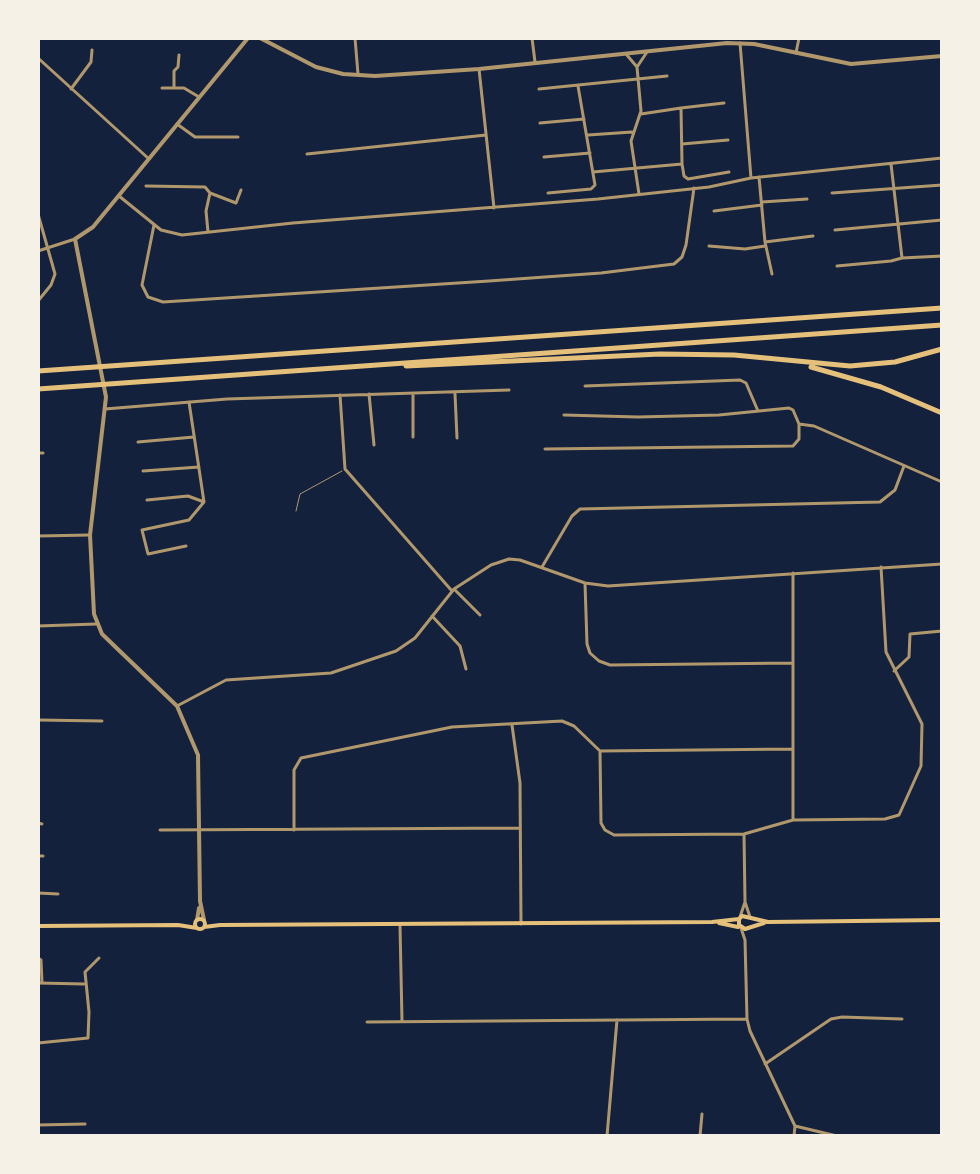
<!DOCTYPE html>
<style>
body{margin:0}
#map{position:relative;width:980px;height:1174px;overflow:hidden;background:#14213d;font-family:Figtree,sans-serif}
canvas{display:block}
.frame{position:absolute;inset:0;border:40px solid #f6f1e7;pointer-events:none}
</style>
<div id="map">
<canvas width="980" height="1174"></canvas>
<div class="frame"></div>
</div>
<script>
const context = document.querySelector('canvas').getContext('2d');
context.lineJoin = 'round';
const poly = rows => new Path2D(rows.map(r => 'M' + r).join(''));
function trace(path, color, width, dash) { context.strokeStyle = color; context.lineWidth = width; context.lineCap = dash ? 'butt' : 'round'; context.setLineDash(dash || []); context.stroke(path); }
const service = poly([
 [296,511,300,494,342,471]
]);
const minor = poly([
 [355,38,358,74],
 [532,38,535,62],
 [740,43,751,178],
 [796,53,799,38],
 [626,54,637,67,641,111,631,141,639,194],
 [38,58,149,159],
 [637,67,647,52],
 [479,69,494,208],
 [162,88,184,88,199,97],
 [174,88,174,71,178,67,179,55],
 [71,89,91,62,92,50],
 [539,89,667,76],
 [641,114,681,108],
 [540,123,584,119],
 [177,124,195,137,238,137],
 [588,135,632,132],
 [682,144,728,140],
 [307,154,486,135],
 [544,157,590,153],
 [682,164,681,108,724,103],
 [891,164,902,258,942,256],
 [593,172,682,164,684,176,688,179,729,172],
 [759,177,765,242,772,274],
 [146,186,205,187,210,193,236,203,241,190],
 [548,193,591,189,595,185,578,86],
 [832,193,942,185],
 [119,196,161,230,182,235,293,223,598,199,709,187,751,178,942,158],
 [762,202,807,199],
 [714,211,762,205],
 [38,214,55,274,51,285,38,301],
 [154,225,142,285,148,297,163,302,489,281,601,273,674,264,682,257,686,245,694,188],
 [835,230,942,220],
 [208,232,206,211,210,193],
 [765,242,813,236],
 [709,246,745,249,765,246],
 [38,251,75,239],
 [837,266,891,261,902,258],
 [585,386,740,380,746,383,758,411],
 [369,394,374,445],
 [455,394,457,438],
 [340,395,345,469,452,591],
 [105,409,227,399,509,390],
 [799,424,814,426,942,482],
 [413,437,413,393],
 [138,442,194,437],
 [545,449,793,446,799,439,799,424,793,410,789,408,719,415,638,417,564,415],
 [38,453,43,453],
 [143,471,199,467],
 [147,500,188,496,204,502],
 [38,536,90,535],
 [186,546,148,554,142,530,189,520,204,502,189,402],
 [542,567,572,516,580,509,880,502,895,490,904,466],
 [585,583,587,644,590,653,599,661,610,665,793,663],
 [454,589,480,615],
 [432,616,460,646,466,669],
 [38,626,96,624],
 [894,671,909,657,910,634,942,631],
 [177,706,226,680,331,673,396,651,415,638,454,589,491,565,509,559,520,560,585,583,608,586,942,564],
 [38,720,102,721],
 [512,725,520,783,521,924],
 [600,751,601,823,605,830,614,835,744,834,793,820,885,819,899,815,921,766,922,724,886,652,881,567],
 [793,820,793,573],
 [38,823,42,824],
 [160,830,520,828],
 [294,830,294,770,301,758,452,727,562,721,574,726,600,751,793,749],
 [38,856,43,856],
 [38,893,58,894],
 [745,902,750,917],
 [740,917,745,902,744,834],
 [400,926,402,1021],
 [741,928,745,940,747,1019,750,1031,795,1126,794,1136],
 [38,958,41,960,42,983],
 [38,983,84,984],
 [367,1022,747,1019],
 [38,1043,88,1038,89,1012,85,972,99,958],
 [765,1064,831,1019,842,1017,902,1019],
 [38,1125,85,1124],
 [795,1126,837,1136],
 [607,1136,617,1020],
 [700,1136,702,1114]
]);
const tertiary = poly([
 [260,38,316,67,343,74,375,76,479,69,727,43,754,44,851,64,942,56],
 [197,920,199,908],
 [204,920,200,901,198,755,177,706,102,634,94,614,90,535,106,397,75,239,93,227,248,38]
]);
const secondary = poly([
 [751,918,768,922,942,920],
 [751,918,742,916,739,919,739,925,745,929,764,923],
 '195 924a5 5 0 1 1 10 0a5 5 0 1 1-10 0Z',
 [719,923,738,927],
 [38,926,178,925,197,928],
 [204,927,220,925,712,922,739,919]
]);
const motorway = poly([
 [406,366,660,354,734,355,850,366,895,362,942,349],
 [811,367,881,387,942,413],
 [38,371,942,308],
 [38,389,942,325]
]);
trace(service, '#b1986c', 1);
trace(minor, '#b1986c', 3);
trace(tertiary, '#b1986c', 4);
trace(secondary, '#e5c07b', 4);
trace(motorway, '#e5c07b', 5);
</script>
